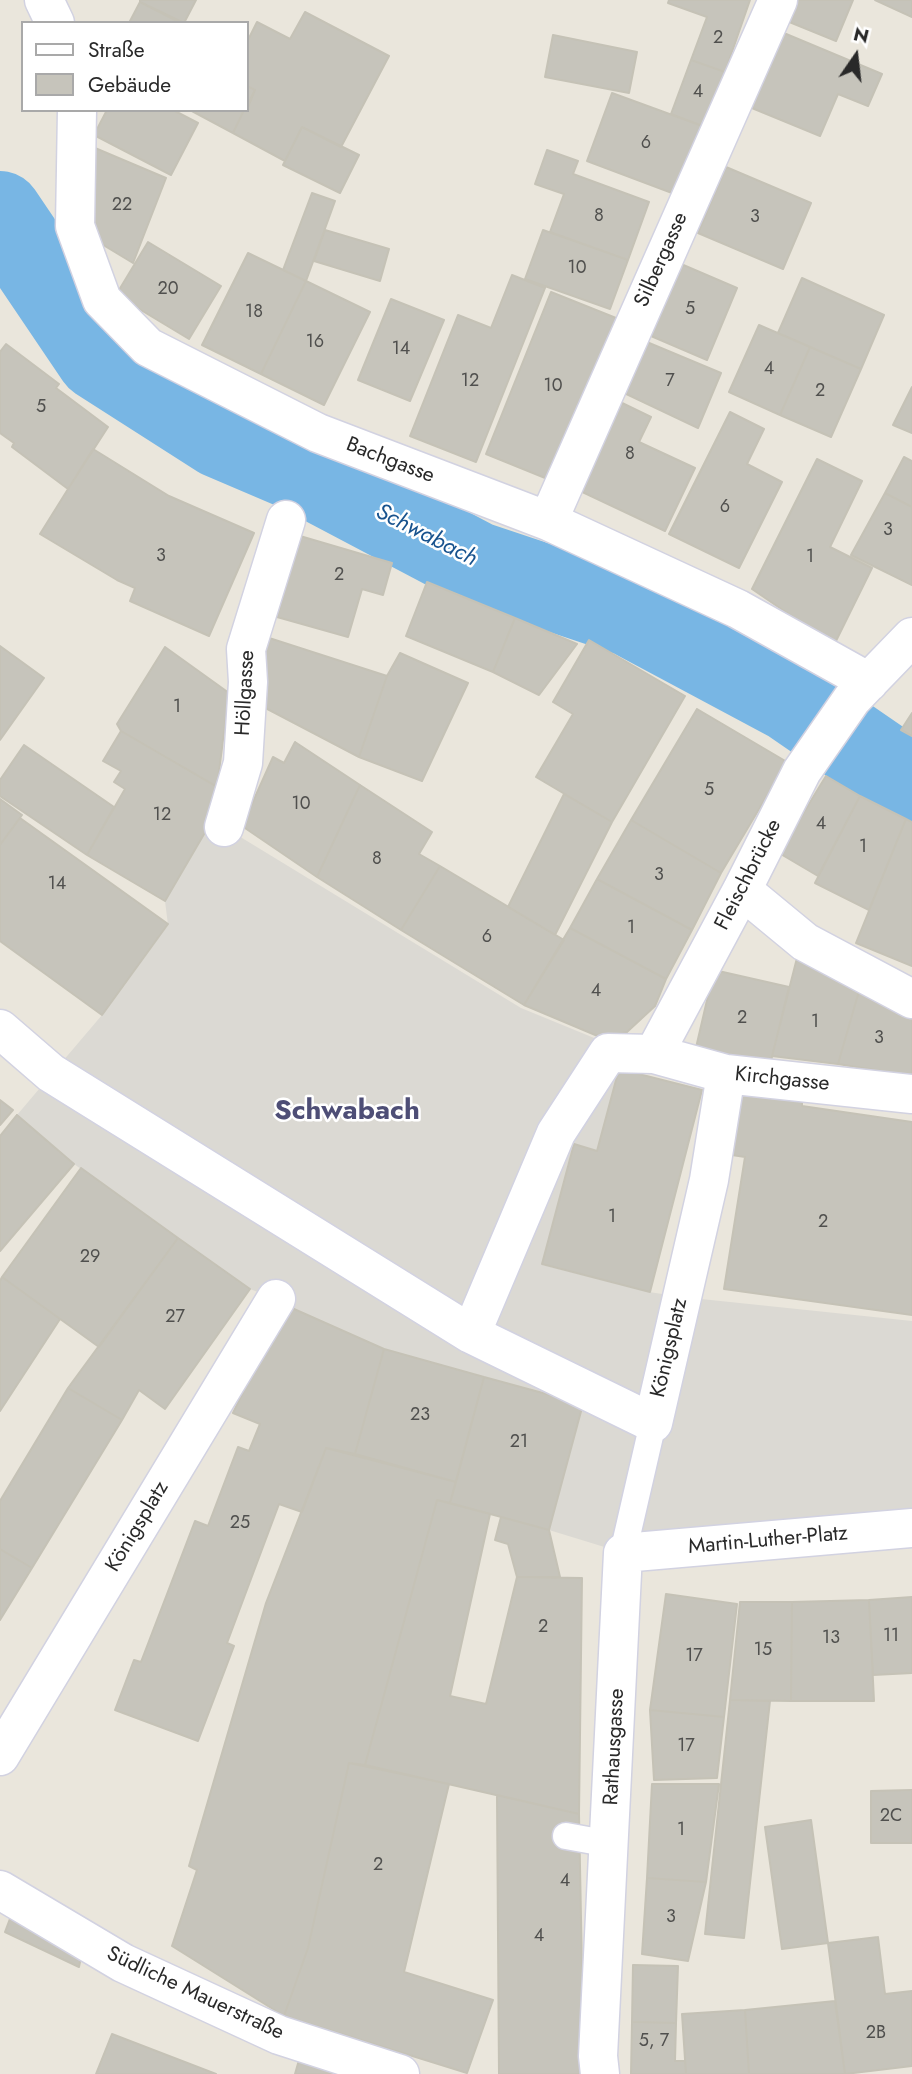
<!DOCTYPE html>
<meta charset="utf-8">
<style>
body{margin:0}
#map{position:relative;width:912px;height:2074px;overflow:hidden;background:#eae6dc;font-family:Jost,sans-serif}
canvas{display:block}
.legend{position:absolute;left:21px;top:21px;width:228px;height:91px;box-sizing:border-box;background:#fff;border:2px solid #a9a9a9;margin:0;padding:9px 12px;list-style:none;font-size:21px;color:#292929}
.legend li{display:flex;align-items:center;gap:14px;height:35px}
.legend b{width:35px;border:2px solid #a9a9a9}
.north{position:absolute;left:821px;top:21px;width:70px;height:70px;-webkit-text-stroke:5px #fff;paint-order:stroke;rotate:14deg;font-size:19px;font-weight:700;line-height:28px;text-align:center;color:#292929}
.north::after{content:'';display:block;margin:auto;width:24px;height:32px;background:#292929;clip-path:polygon(50% 0,100% 100%,50% 72%,0 100%)}
</style>
<div id="map">
<canvas width="912" height="2074"></canvas>
<ul class="legend">
<li><b style="height:9px;background:#fff"></b>Straße</li>
<li><b style="height:19px;background:#c6c4bb"></b>Gebäude</li>
</ul>
<div class="north">N</div>
</div>
<script>
const context = document.querySelector('canvas').getContext('2d');
context.lineJoin = 'round';
function fillPath(path, color) { context.fillStyle = color; context.fill(path, 'evenodd'); }
const poly = rows => new Path2D(rows.map(r => 'M' + r).join(''));
function trace(path, color, width, dash) { context.strokeStyle = color; context.lineWidth = width; context.lineCap = dash ? 'butt' : 'round'; context.setLineDash(dash || []); context.stroke(path); }
function drawText(font, color, halo, rows, align = 'center') {
  context.font = font + ' Jost,sans-serif'; context.lineWidth = 5; context.setLineDash([]); context.textBaseline = 'middle'; context.strokeStyle = halo; context.fillStyle = color; for (const [text, x, y, turn = 0] of rows) {
    context.save(); context.translate(x, y); context.rotate((+turn || 0) * Math.PI / 180); context.textAlign = isNaN(turn) ? turn : align; if (halo) context.strokeText(text, 0, 0); context.fillText(text, 0, 0); context.restore();
  }
}
const plaza = poly([
 [209,825,224,827,521,1008,599,1040,619,1069,597,1151,573,1145,543,1265,649,1292,682,1297,912,1321,912,1528,624,1553,549,1530,583,1404,384,1349,285,1305,276,1299,250,1289,74,1164,17,1115,102,1015,168,925,165,901]
]);
const river = poly([
 [0,213,98,358,220,436,295,468,475,563,631,615,790,700,912,784]
]);
const building = poly([
 [140,0,196,0,184,23,140,2,140,0],
 [669,0,750,0,725,72,691,60,707,17,668,3,669,0],
 [789,0,853,0,836,41,782,19,789,0],
 [875,0,912,0,912,17,875,0],
 [140,2,181,23,129,23,140,2],
 [305,12,389,56,341,147,302,127,285,161,233,133,244,110,247,110,255,90,247,86,247,42,257,22,290,39,305,12],
 [779,31,882,74,868,106,838,94,820,136,747,106,779,31],
 [553,35,637,52,629,93,545,77,553,35],
 [691,60,725,72,705,127,671,114,691,60],
 [247,86,255,90,247,106,247,86],
 [612,93,705,127,680,196,587,161,612,93],
 [107,110,173,110,198,123,171,175,94,135,107,110],
 [190,110,244,110,233,133,190,110],
 [302,127,359,155,340,193,283,165,302,127],
 [95,148,166,178,133,263,85,234,95,148],
 [547,150,578,161,573,174,649,202,628,260,550,232,564,194,535,184,547,150],
 [726,167,811,203,783,269,698,233,726,167],
 [312,193,335,201,306,281,283,270,312,193],
 [325,230,389,249,380,281,314,261,325,230],
 [543,230,628,260,610,309,525,279,543,230],
 [148,242,221,286,189,339,116,295,148,242],
 [248,253,306,281,261,374,202,345,248,253],
 [674,261,737,288,707,360,644,333,674,261],
 [512,275,545,288,476,462,410,436,458,315,491,328,512,275],
 [802,278,884,315,861,369,778,333,802,278],
 [306,281,370,312,324,405,261,374,306,281],
 [551,292,621,320,555,482,486,454,551,292],
 [391,299,444,320,410,401,358,380,391,299],
 [759,325,810,347,780,415,729,392,759,325],
 [642,340,721,373,698,428,620,391,642,340],
 [6,344,59,384,56,388,108,427,68,489,12,447,14,443,0,433,0,352,6,344],
 [810,347,861,369,831,437,780,415,810,347],
 [912,387,912,433,893,425,912,387],
 [618,401,651,417,639,442,695,468,665,531,576,489,618,401],
 [730,412,764,429,747,464,782,482,739,568,669,534,730,412],
 [93,449,169,496,254,533,209,636,130,601,135,588,117,580,40,534,93,449],
 [904,457,912,461,912,507,885,493,904,457],
 [817,459,862,481,830,547,872,568,834,645,752,589,817,459],
 [885,493,912,507,912,585,851,555,885,493],
 [300,536,392,563,383,595,362,589,348,637,277,617,300,536],
 [427,582,515,618,493,672,406,636,427,582],
 [515,618,577,644,539,695,493,672,515,618],
 [266,637,387,676,359,757,254,702,266,637],
 [589,640,685,696,612,822,536,777,573,714,553,702,589,640],
 [0,646,44,678,0,740,0,646],
 [165,647,229,693,217,787,121,731,117,724,165,647],
 [400,653,468,683,422,781,359,757,387,676,400,653],
 [697,709,787,762,721,873,631,820,697,709],
 [912,713,912,736,901,730,912,713],
 [121,731,228,793,165,901,87,855,125,789,114,782,121,771,103,761,121,731],
 [295,742,360,785,317,877,242,826,273,757,284,763,295,742],
 [24,745,114,807,87,855,0,796,0,780,24,745],
 [826,776,860,796,818,876,779,853,826,776],
 [360,785,432,832,419,854,440,866,401,930,317,877,360,785],
 [564,794,612,822,555,935,508,907,564,794],
 [860,796,906,819,869,910,815,883,860,796],
 [0,799,22,815,0,845,0,799],
 [20,818,168,924,102,1015,0,941,0,845,20,818],
 [906,819,912,822,912,966,856,943,906,819],
 [631,820,721,873,692,930,597,879,631,820],
 [440,866,564,940,524,1005,401,930,440,866],
 [597,879,692,930,666,979,570,928,597,879],
 [570,928,666,979,655,1006,627,1032,600,1037,524,1005,570,928],
 [797,958,859,991,838,1064,772,1056,797,958],
 [714,970,789,987,770,1065,695,1052,714,970],
 [859,991,912,1014,912,1076,838,1064,859,991],
 [619,1069,702,1090,650,1292,542,1264,574,1144,597,1151,619,1069],
 [740,1093,802,1102,802,1106,912,1122,912,1315,724,1289,745,1157,732,1155,740,1093],
 [0,1100,13,1110,0,1125,0,1100],
 [17,1115,74,1164,0,1251,0,1136,17,1115],
 [81,1168,178,1238,99,1347,2,1277,81,1168],
 [178,1238,250,1289,165,1409,139,1390,122,1420,68,1388,178,1238],
 [2,1277,60,1319,0,1411,0,1281,2,1277],
 [285,1305,384,1349,355,1454,326,1448,302,1512,279,1504,227,1643,234,1646,198,1741,115,1710,134,1660,141,1662,195,1521,208,1526,238,1447,249,1451,260,1424,233,1413,285,1305],
 [384,1349,484,1377,456,1482,355,1454,384,1349],
 [484,1377,583,1404,549,1530,450,1503,484,1377],
 [68,1388,122,1420,32,1568,0,1549,0,1501,68,1388],
 [326,1448,456,1482,450,1503,437,1500,365,1765,349,1763,308,1948,284,2016,172,1946,197,1870,189,1866,266,1603,326,1448],
 [437,1500,490,1514,450,1696,486,1704,517,1577,582,1578,579,1814,365,1765,437,1500],
 [501,1517,549,1530,560,1577,517,1577,508,1544,495,1540,501,1517],
 [0,1549,32,1568,0,1620,0,1549],
 [666,1594,737,1604,724,1717,650,1710,666,1594],
 [912,1597,912,1673,873,1675,869,1600,912,1597],
 [869,1600,874,1701,791,1701,792,1602,869,1600],
 [740,1602,792,1602,791,1701,730,1700,740,1602],
 [730,1700,770,1701,744,1938,705,1934,730,1700],
 [650,1710,724,1717,717,1778,654,1780,650,1710],
 [349,1763,449,1784,404,1972,493,2000,467,2073,284,2016,308,1948,349,1763],
 [652,1784,719,1784,706,1882,647,1878,652,1784],
 [912,1790,912,1843,871,1843,871,1791,912,1790],
 [497,1795,579,1814,584,2074,499,2074,497,1795],
 [811,1820,828,1943,782,1949,765,1827,811,1820],
 [647,1878,706,1882,688,1961,642,1954,647,1878],
 [14,1908,83,1946,79,1967,5,1932,14,1908],
 [878,1937,885,1994,912,1991,912,2066,845,2074,828,1943,878,1937],
 [633,1965,678,1966,676,2023,632,2022,633,1965],
 [835,2001,845,2074,749,2074,745,2010,835,2001],
 [745,2010,749,2074,686,2074,682,2014,745,2010],
 [632,2022,676,2023,675,2061,685,2061,686,2074,631,2074,632,2022],
 [112,2034,216,2074,96,2074,112,2034],
 [299,2060,341,2074,295,2074,299,2060]
]);
const lane = poly([
 [623,1553,653,1423],
 [566,1836,610,1844]
]);
const street = poly([
 [44,0,55,23],
 [77,110,75,226,102,300,148,347,318,433,548,521,738,609,869,682],
 [548,521,778,0],
 [224,827,243,763,248,682,246,649,286,520],
 [742,890,805,942,912,999],
 [0,1029,51,1073,471,1334,653,1423,709,1180,726,1074],
 [654,1054,742,890,802,771,852,699,912,637],
 [471,1334,556,1133,608,1053,654,1054,726,1074,912,1094],
 [0,1756,276,1299],
 [0,1890,123,1963,279,2035,400,2074],
 [600,2074,598,2056,623,1553,912,1528]
]);
const numberNames = [
 ["2",718,39],
 ["4",698,93],
 ["6",646,144],
 ["22",122,206],
 ["8",599,217],
 ["3",755,218],
 ["10",577,269],
 ["20",168,290],
 ["5",690,310],
 ["18",254,313],
 ["16",315,343],
 ["14",401,350],
 ["4",769,370],
 ["12",470,382],
 ["7",670,382],
 ["10",553,387],
 ["2",820,392],
 ["5",41,408],
 ["8",630,455],
 ["6",725,508],
 ["3",888,531],
 ["3",161,557],
 ["1",810,558],
 ["2",339,576],
 ["1",177,708],
 ["5",709,791],
 ["10",301,805],
 ["12",162,816],
 ["4",821,825],
 ["1",863,848],
 ["8",377,860],
 ["3",659,876],
 ["14",57,885],
 ["1",631,929],
 ["6",487,938],
 ["4",596,992],
 ["2",742,1019],
 ["1",815,1023],
 ["3",879,1039],
 ["1",612,1218],
 ["2",823,1223],
 ["29",90,1258],
 ["27",175,1318],
 ["23",420,1416],
 ["21",519,1443],
 ["25",240,1524],
 ["2",543,1628],
 ["11",891,1637],
 ["13",831,1639],
 ["15",763,1651],
 ["17",694,1657],
 ["17",686,1747],
 ["2C",891,1817],
 ["1",681,1831],
 ["2",378,1866],
 ["4",565,1882],
 ["3",671,1918],
 ["4",539,1937],
 ["2B",876,2034],
 ["5, 7",654,2042]
];
const streetNames = [
 ["Silbergasse",662,260,-66],
 ["Bachgasse",390,461,21],
 ["Höllgasse",246,693,-87],
 ["Fleischbrücke",749,875,-63],
 ["Kirchgasse",782,1080,6],
 ["Königsplatz",670,1348,-77],
 ["Königsplatz",138,1527,-59],
 ["Martin-Luther-Platz",768,1541,-5],
 ["Rathausgasse",615,1747,-87],
 ["Südliche Mauerstraße",195,1994,25]
];
const waterNames = [
 ["Schwabach",426,536,27]
];
const districtNames = [
 ["Schwabach",347,1112]
];
fillPath(plaza, '#dbd9d3');
trace(river, '#78b6e4', 84);
fillPath(building, '#c6c4bb');
trace(building, '#c5c2b6', 2);
trace(lane, '#d2d2e1', 29);
trace(street, '#d2d2e1', 41);
trace(lane, '#fff', 26);
trace(street, '#fff', 38);
drawText('18px', '#50504e', null, numberNames);
drawText('21px', '#292929', '#fff', streetNames);
drawText('italic 23px', '#18538e', '#fff', waterNames);
drawText('bold 28px', '#4e4e76', '#fff', districtNames);
</script>
